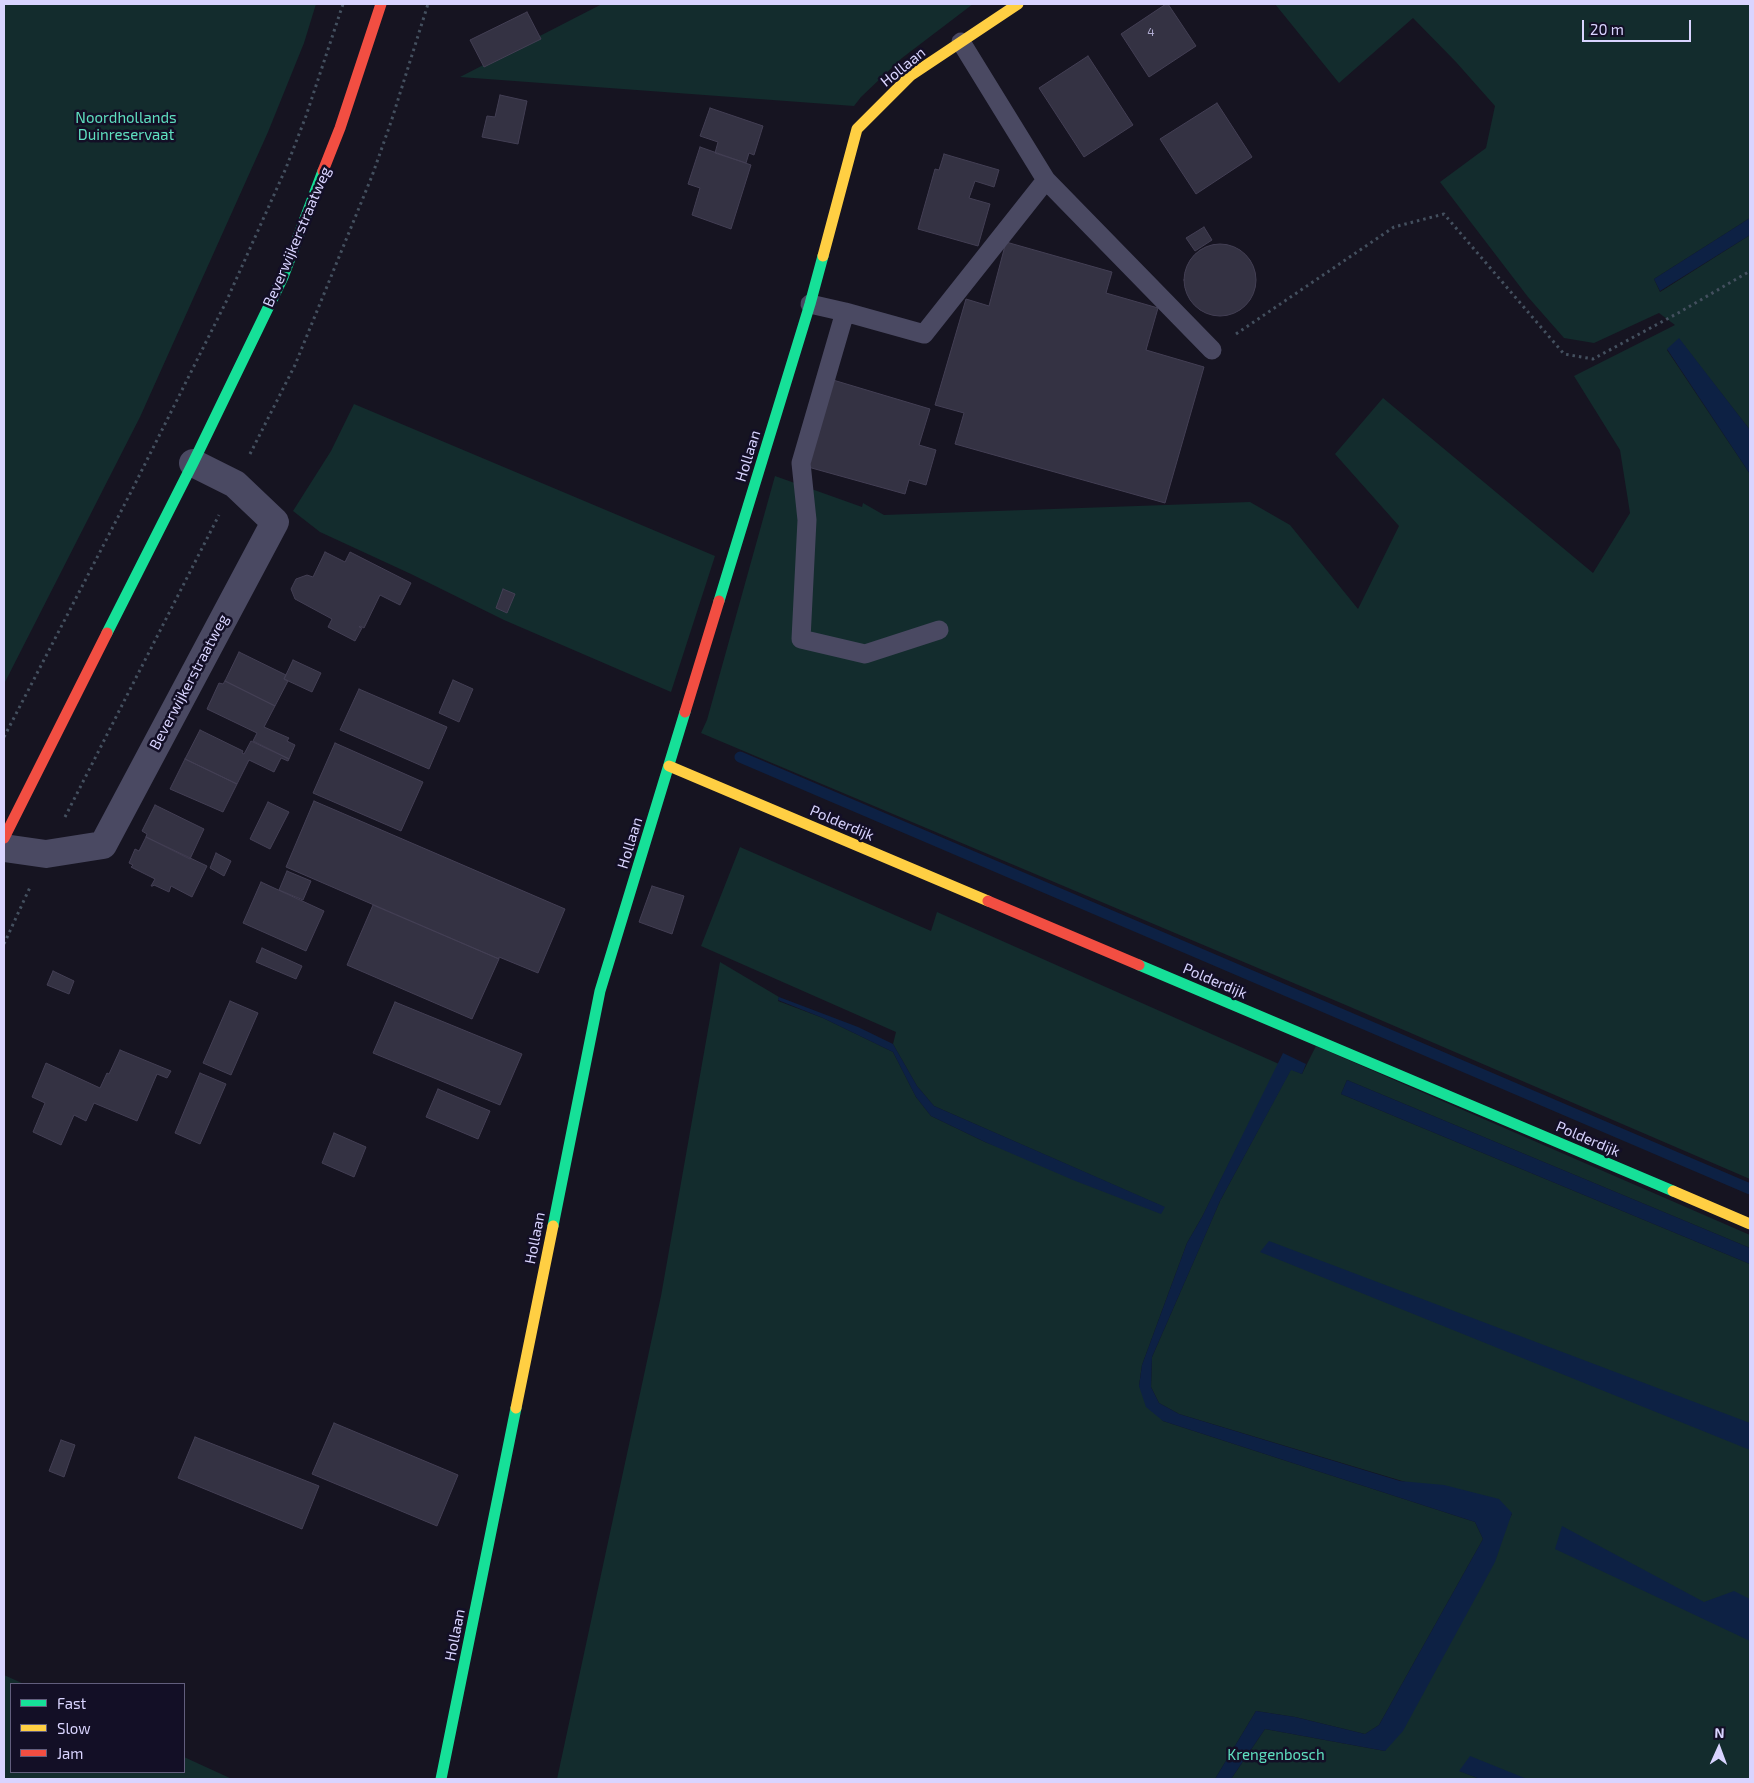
<!DOCTYPE html>
<style>
body{margin:0}
#map{position:relative;width:1754px;height:1783px;overflow:hidden;background:#161421;font-family:"Exo 2",sans-serif}
canvas{display:block}
.frame{position:absolute;inset:0;border:5px solid #d9d4ff;pointer-events:none}
.legend{position:absolute;left:10px;top:1683px;width:175px;height:90px;box-sizing:border-box;background:#130f26;border:1px solid #625e7d;margin:0;padding:6px 9px;list-style:none;font-size:15px;color:#d9d4ff}
.legend li{display:flex;align-items:center;gap:10px;height:25px}
.legend b{width:25px;border:1px solid #625e7d}
.north{position:absolute;left:1694px;top:1723px;width:50px;height:50px;-webkit-text-stroke:4px #130f26;paint-order:stroke;rotate:2deg;font-size:14px;font-weight:700;line-height:20px;text-align:center;color:#d9d4ff}
.north::after{content:'';display:block;margin:auto;width:18px;height:22px;background:#d9d4ff;clip-path:polygon(50% 0,100% 100%,50% 72%,0 100%)}
.scale{position:absolute;left:1582px;top:20px;width:109px;height:22px;box-sizing:border-box;border:2px solid #d9d4ff;border-top:0;padding-left:6px;font-size:15px;line-height:18px;white-space:nowrap;color:#d9d4ff;-webkit-text-stroke:4px #130f26;paint-order:stroke}
</style>
<div id="map">
<canvas width="1754" height="1783"></canvas>
<div class="frame"></div>
<ul class="legend">
<li><b style="height:6px;background:#16e098"></b>Fast</li>
<li><b style="height:6px;background:#ffcf43"></b>Slow</li>
<li><b style="height:6px;background:#f24e42"></b>Jam</li>
</ul>
<div class="north">N</div>
<div class="scale">20 m</div>
</div>
<script>
const context = document.querySelector('canvas').getContext('2d');
context.lineJoin = 'round';
function fillPath(path, color) { context.fillStyle = color; context.fill(path, 'evenodd'); }
const poly = rows => new Path2D(rows.map(r => 'M' + r).join(''));
function trace(path, color, width, dash) { context.strokeStyle = color; context.lineWidth = width; context.lineCap = dash ? 'butt' : 'round'; context.setLineDash(dash || []); context.stroke(path); }
function drawText(font, color, halo, rows, align = 'center') {
  context.font = font + ' "Exo 2",sans-serif'; context.lineWidth = 5; context.setLineDash([]); context.textBaseline = 'middle'; context.strokeStyle = halo; context.fillStyle = color; for (const [text, x, y, turn = 0] of rows) {
    context.save(); context.translate(x, y); context.rotate((+turn || 0) * Math.PI / 180); context.textAlign = isNaN(turn) ? turn : align; if (halo) context.strokeText(text, 0, 0); context.fillText(text, 0, 0); context.restore();
  }
}
const green = poly([
 [4,4,316,4,304,43,268,132,140,417,4,684],
 [602,4,973,4,902,58,861,97,854,106,460,77],
 [1275,4,1750,4,1750,218,1654,279,1660,292,1750,235,1750,430,1679,339,1667,350,1750,474,1750,1179,1348,1006,701,733,707,720,775,476,862,507,863,503,884,515,1250,502,1290,525,1358,609,1399,526,1335,454,1383,398,1593,573,1630,513,1620,450,1574,376,1675,325,1659,313,1594,343,1564,338,1528,297,1440,182,1486,148,1495,106,1456,62,1413,18,1339,83],
 [354,404,715,556,671,692,504,620,411,574,320,532,293,511,331,451],
 [740,847,931,931,937,912,1279,1064,1202,1217,1187,1243,1142,1365,1139,1386,1163,1421,1475,1522,1483,1539,1379,1725,1365,1734,1295,1717,1256,1711,1215,1779,557,1779,661,1296,720,962,779,997,778,1001,823,1018,893,1052,916,1097,931,1116,985,1142,1164,1207,934,1106,917,1086,893,1044,896,1032,701,946],
 [1316,1046,1750,1235,1750,1248,1347,1080,1341,1094,1750,1264,1750,1779,1524,1779,1460,1771,1480,1779,1231,1779,1265,1729,1385,1751,1512,1514,1179,1414,1159,1403,1151,1387,1152,1357,1220,1201,1291,1069,1302,1074],
 [4,1675,24,1684,11,1684,11,1772,184,1772,184,1757,232,1779,4,1779]
]);
const water = poly([
 [1750,218,1750,235,1660,291,1654,279],
 [1679,338,1750,430,1750,474,1667,349],
 [779,997,858,1027,893,1044,917,1086,934,1106,1165,1207,1161,1214,1073,1180,985,1142,931,1116,916,1097,893,1052,823,1018,778,1000],
 [1283,1053,1306,1064,1302,1074,1291,1070,1220,1201,1211,1222,1152,1357,1151,1387,1159,1403,1179,1414,1400,1481,1444,1485,1499,1499,1512,1513,1495,1562,1403,1731,1385,1751,1265,1729,1231,1779,1215,1779,1256,1711,1295,1717,1365,1734,1379,1725,1483,1539,1475,1522,1163,1421,1146,1407,1139,1386,1142,1365,1187,1243,1202,1217],
 [1347,1080,1750,1248,1750,1264,1341,1094],
 [1269,1241,1750,1423,1750,1450,1260,1252],
 [1562,1526,1704,1602,1734,1591,1750,1599,1750,1641,1555,1549],
 [1470,1756,1527,1779,1480,1779,1459,1771]
]);
const stream = poly([
 [740,757,1750,1189]
]);
const building = poly([
 [1166,4,1168,4,1196,46,1149,77,1121,34,1166,4],
 [527,12,541,39,484,67,470,40,527,12],
 [1088,56,1133,125,1084,157,1039,88,1088,56],
 [500,95,527,101,518,144,482,137,487,116,495,117,500,95],
 [1217,103,1252,157,1196,194,1160,139,1217,103],
 [710,108,763,126,754,155,749,153,746,163,715,153,718,142,700,136,710,108],
 [700,147,751,165,731,229,692,215,700,188,688,184,700,147],
 [944,154,999,170,994,187,975,181,969,198,990,204,978,246,918,229,935,169,939,170,944,154],
 [1204,227,1212,240,1195,251,1186,238,1204,227],
 [1006,242,1112,272,1106,293,1158,308,1146,350,1204,367,1165,503,955,444,964,413,935,405,966,299,989,306,1006,242],
 '1184 280a36 36 0 1 1 72 0a36 36 0 1 1-72 0Z',
 [833,380,930,409,919,445,936,450,926,485,909,480,905,494,808,467,833,380],
 [325,552,345,562,350,552,411,583,400,605,380,595,364,628,360,626,359,627,362,628,355,641,328,627,332,619,295,599,291,589,296,579,307,575,313,577,325,552],
 [503,589,515,594,507,613,496,608,503,589],
 [239,652,286,675,284,679,288,681,275,706,225,681,239,652],
 [293,660,321,673,312,692,284,679,293,660],
 [453,680,473,689,459,722,439,713,453,680],
 [225,681,275,706,264,727,289,738,287,741,295,745,289,759,253,741,257,733,207,709,219,683,223,684,225,681],
 [359,689,447,727,429,769,340,730,359,689],
 [200,730,243,751,242,753,244,754,251,741,289,759,288,761,281,758,274,772,249,760,237,784,185,759,200,730],
 [335,743,423,782,401,831,313,793,335,743],
 [185,759,237,784,223,812,170,789,185,759],
 [314,801,565,909,538,973,499,957,499,959,286,867,314,801],
 [268,802,289,812,270,849,250,839,268,802],
 [155,805,204,829,190,859,146,837,147,834,142,831,155,805],
 [146,837,207,866,192,897,171,886,169,892,154,885,153,886,151,886,155,879,131,867,133,865,129,863,135,849,139,851,146,837],
 [216,853,231,861,224,876,210,868,216,853],
 [287,871,311,881,303,900,279,890,287,871],
 [261,882,324,911,306,951,243,923,261,882],
 [652,886,684,896,672,934,639,922,652,886],
 [373,905,499,959,472,1019,347,965,373,905],
 [262,948,302,966,296,979,256,962,262,948],
 [53,971,74,981,69,994,47,985,53,971],
 [230,1001,258,1013,231,1075,203,1063,230,1001],
 [395,1002,522,1054,500,1105,373,1053,395,1002],
 [120,1050,171,1071,167,1078,157,1074,137,1121,94,1103,86,1121,74,1115,61,1145,33,1132,45,1103,32,1097,46,1063,100,1088,107,1073,109,1074,120,1050],
 [200,1073,226,1084,200,1144,175,1133,200,1073],
 [438,1089,490,1111,478,1139,426,1117,438,1089],
 [334,1133,366,1147,354,1177,322,1163,334,1133],
 [334,1423,458,1475,437,1526,312,1474,334,1423],
 [195,1437,319,1486,302,1529,178,1478,195,1437],
 [61,1440,75,1445,64,1477,49,1471,61,1440]
]);
const path = poly([
 [1236,334,1394,227,1444,214,1564,354,1593,359,1680,312,1750,271],
 [250,454,295,365,372,176,391,122,428,4],
 [4,737,131,492,226,302,286,168,306,116,343,4],
 [65,817,219,515],
 [4,944,31,885]
]);
const lane = poly([
 [961,42,1046,180,1212,350],
 [810,304,845,312,801,463,807,520,801,639,865,654,939,630],
 [845,312,924,334,1046,180]
]);
const street = poly([
 [4,848,46,854,103,845,275,522,235,484,193,463]
]);
const fast = poly([
 [719,601,810,304,823,256],
 [107,633,193,463,283,277,323,171],
 [1139,965,1673,1191],
 [553,1226,600,991,685,712],
 [441,1779,516,1408]
]);
const slow = poly([
 [823,256,857,129,910,76,1018,4],
 [669,766,988,901],
 [1673,1191,1750,1224],
 [516,1408,553,1226]
]);
const jam = poly([
 [323,171,340,128,381,4],
 [685,712,719,601],
 [4,838,107,633],
 [988,901,1139,965]
]);
const numberNames = [
 ["4",1151,32]
];
const streetNames = [
 ["Hollaan",903,67,-39],
 ["Beverwijkerstraatweg",297,237,-67],
 ["Hollaan",748,456,-73],
 ["Beverwijkerstraatweg",189,682,-62],
 ["Polderdijk",842,823,23],
 ["Hollaan",630,843,-73],
 ["Polderdijk",1215,981,23],
 ["Polderdijk",1588,1139,23],
 ["Hollaan",535,1238,-79],
 ["Hollaan",455,1635,-79]
];
const parkNames = [
 ["Noordhollands",126,118],
 ["Duinreservaat",126,135],
 ["Krengenbosch",1276,1755]
];
fillPath(green, '#132c2d');
fillPath(water, '#0d2144');
trace(stream, '#0d2144', 11);
fillPath(building, '#343243');
trace(building, '#433f54', 1);
trace(path, '#44505f', 3, [2.5, 4]);
trace(lane, '#4a4962', 19);
trace(street, '#4a4962', 28);
trace(fast, '#16e098', 11);
trace(slow, '#ffcf43', 11);
trace(jam, '#f24e42', 11);
drawText('12px', '#b0acd0', null, numberNames);
drawText('15px', '#d9d4ff', '#130f26', streetNames);
drawText('15px', '#5fe0c0', '#130f26', parkNames);
</script>
